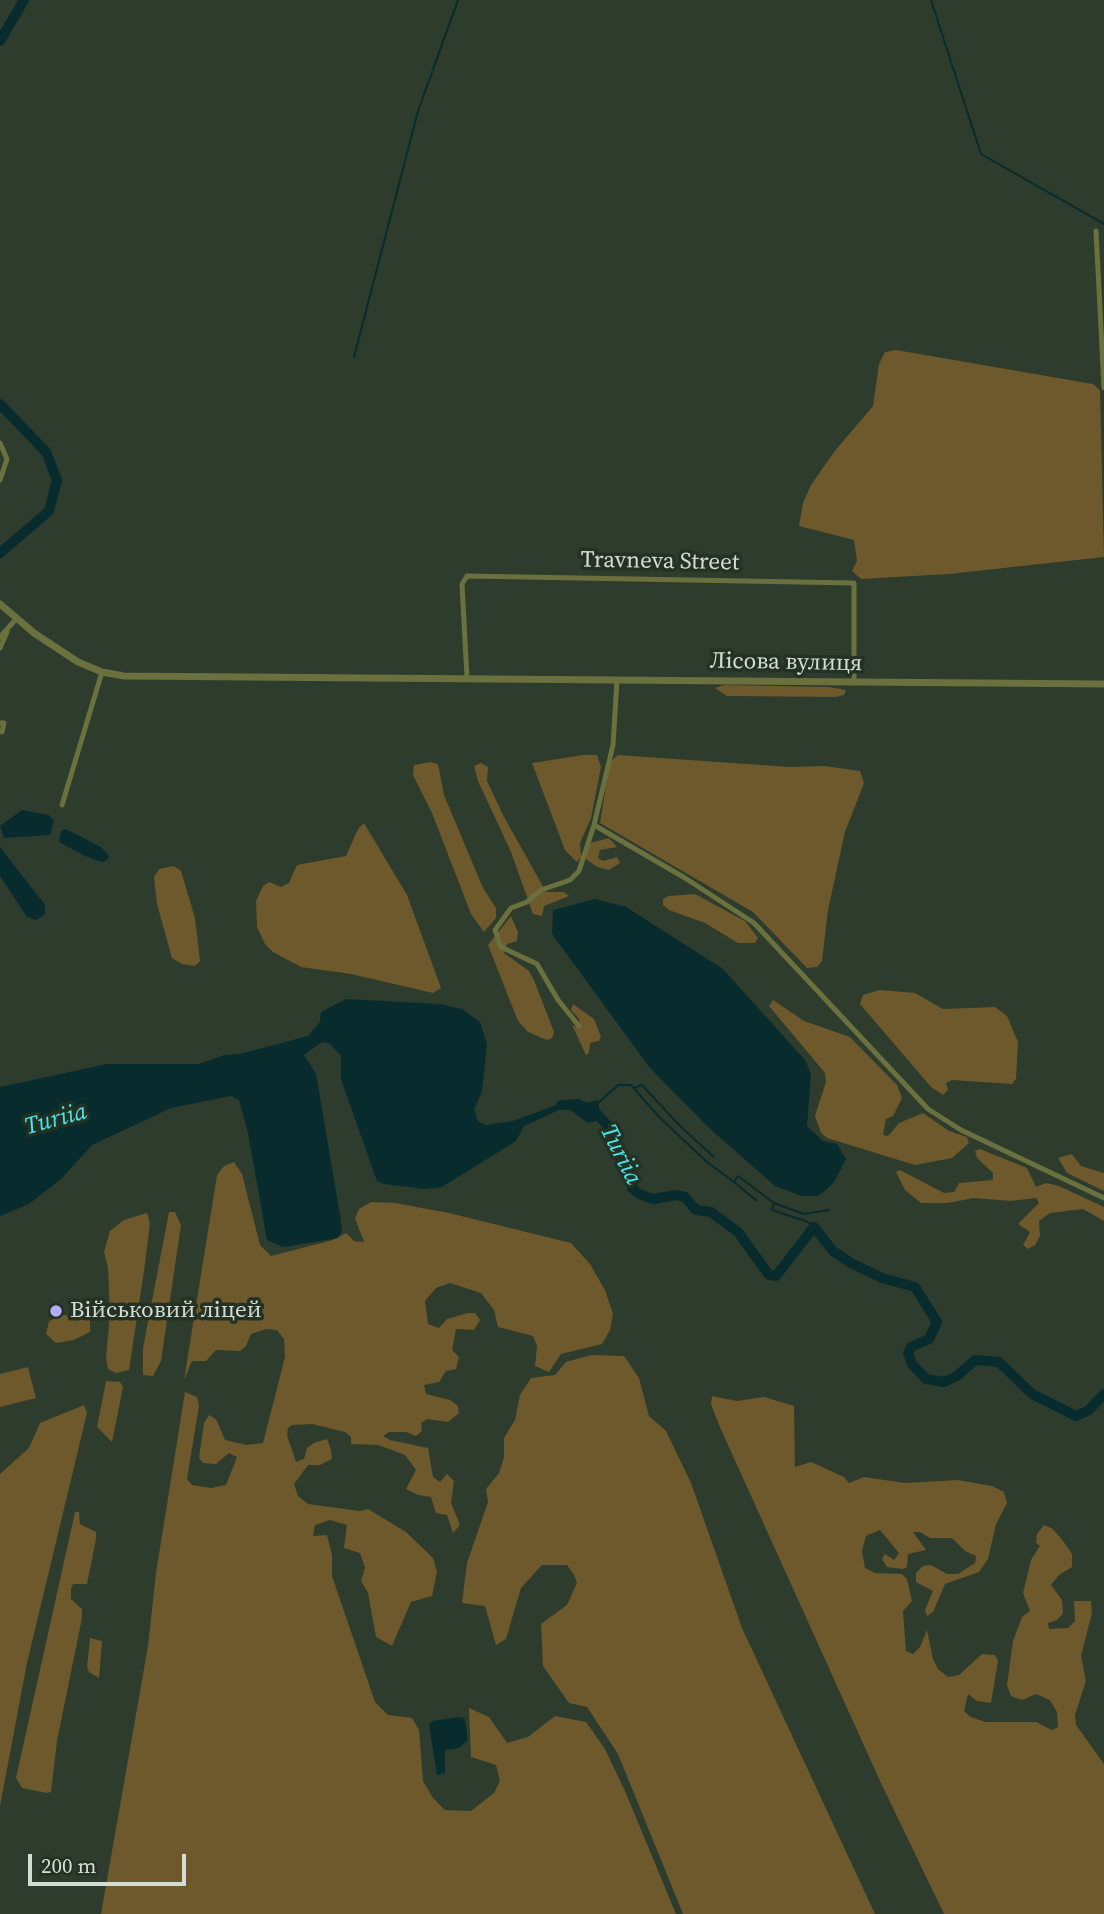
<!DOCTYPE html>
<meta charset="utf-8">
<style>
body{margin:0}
#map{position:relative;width:1104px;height:1914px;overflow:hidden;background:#2d3c2c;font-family:"Source Serif 4",serif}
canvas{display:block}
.scale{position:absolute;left:28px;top:1854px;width:158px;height:32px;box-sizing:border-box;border:4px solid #d4ddd3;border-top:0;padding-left:9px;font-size:21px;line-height:24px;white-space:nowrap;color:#d4ddd3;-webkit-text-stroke:5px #233222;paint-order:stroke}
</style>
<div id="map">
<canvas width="1104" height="1914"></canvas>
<div class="scale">200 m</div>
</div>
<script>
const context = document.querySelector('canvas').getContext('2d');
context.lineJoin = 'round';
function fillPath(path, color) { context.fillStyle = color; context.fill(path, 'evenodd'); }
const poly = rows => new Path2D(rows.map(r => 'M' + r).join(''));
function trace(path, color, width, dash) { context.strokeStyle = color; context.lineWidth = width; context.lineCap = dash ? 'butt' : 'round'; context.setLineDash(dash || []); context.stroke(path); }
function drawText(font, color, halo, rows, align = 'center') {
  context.font = font + ' "Source Serif 4",serif'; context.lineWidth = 7; context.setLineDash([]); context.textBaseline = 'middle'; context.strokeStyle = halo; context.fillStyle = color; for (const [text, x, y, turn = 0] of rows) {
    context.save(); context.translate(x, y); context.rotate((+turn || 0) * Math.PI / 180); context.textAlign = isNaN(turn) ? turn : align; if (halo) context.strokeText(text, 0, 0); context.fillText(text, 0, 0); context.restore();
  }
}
const green = poly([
 [896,350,1093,384,1100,390,1104,557,949,574,861,579,852,571,857,561,854,540,799,526,803,503,811,485,834,452,873,406,879,364,885,352],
 [724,685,829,687,846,690,844,695,836,697,727,696,715,688],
 [583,755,597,755,601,767,591,818,580,843,581,857,577,862,565,850,532,763],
 [618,755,790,767,825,766,860,771,864,783,845,832,828,910,822,961,817,967,807,968,753,912,600,823,608,772,612,760],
 [430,762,438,764,444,795,483,888,496,908,496,918,484,932,471,914,432,813,413,775,414,765],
 [481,763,488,767,487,781,503,815,546,892,564,892,569,896,544,906,542,916,533,914,511,852,478,781,474,766],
 [364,823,407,895,441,988,433,993,351,974,301,967,273,952,265,944,257,927,256,901,263,886,269,882,281,887,289,883,297,865,346,856,358,829],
 [609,838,617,847,600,850,598,858,603,861,617,857,620,863,609,870,597,867,586,859,584,852,587,844],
 [174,866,181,871,195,918,200,961,195,966,182,964,172,958,157,904,154,877,159,869],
 [695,894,745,921,758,938,755,943,738,943,705,923,669,910,663,905,663,899,669,896],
 [511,916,518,932,517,941,507,944,504,953,529,971,534,980,554,1032,552,1038,547,1040,528,1032,518,1021,488,945],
 [880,990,915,993,943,1009,995,1007,1007,1016,1018,1042,1016,1079,1012,1084,952,1080,946,1083,948,1090,943,1095,931,1087,860,1004,863,995],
 [773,1000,804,1021,850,1037,897,1085,902,1098,893,1116,886,1119,883,1135,888,1136,899,1123,923,1113,949,1131,967,1137,969,1143,952,1158,915,1165,827,1138,821,1133,815,1116,826,1082,825,1073,769,1006],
 [573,1004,594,1019,601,1037,599,1041,590,1043,589,1053,586,1055,572,1025,580,1028,579,1019,571,1010],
 [980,1149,1027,1168,1036,1187,1046,1183,1059,1186,1104,1207,1104,1221,1083,1209,1050,1213,1039,1221,1040,1236,1035,1245,1028,1249,1023,1245,1030,1232,1018,1224,1039,1203,1036,1198,1011,1201,974,1198,948,1203,921,1203,905,1190,896,1172,900,1170,944,1193,954,1192,959,1183,993,1180,993,1173,977,1158,975,1151],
 [1072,1154,1081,1166,1104,1173,1104,1191,1067,1173,1058,1158],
 [234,1162,242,1174,260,1245,271,1256,333,1240,346,1233,354,1241,364,1242,355,1218,359,1209,371,1202,395,1203,449,1213,571,1243,590,1264,605,1290,613,1314,610,1330,602,1344,561,1354,549,1372,535,1366,537,1346,533,1336,498,1327,494,1310,481,1293,450,1283,436,1288,425,1301,428,1324,439,1328,447,1319,468,1313,475,1313,480,1320,474,1330,456,1329,452,1350,459,1357,456,1369,446,1371,439,1382,424,1385,426,1394,450,1400,458,1406,459,1413,448,1422,427,1419,421,1423,422,1431,416,1436,406,1432,389,1432,383,1436,390,1440,428,1448,433,1477,440,1482,447,1474,454,1481,451,1503,460,1525,453,1533,447,1515,436,1513,431,1497,418,1495,406,1489,416,1470,405,1455,378,1445,351,1444,351,1437,345,1432,312,1424,292,1425,288,1428,287,1435,296,1462,304,1459,307,1448,314,1443,327,1439,331,1450,332,1459,320,1465,308,1465,294,1484,298,1496,308,1504,360,1511,368,1509,406,1532,433,1558,437,1572,432,1596,411,1602,392,1646,376,1637,368,1593,361,1581,365,1568,360,1553,344,1548,347,1525,330,1520,315,1525,313,1536,327,1535,332,1555,332,1576,375,1702,388,1715,412,1718,419,1730,423,1781,433,1798,445,1810,471,1811,494,1793,500,1781,496,1765,471,1757,469,1708,489,1717,507,1743,528,1737,555,1716,586,1722,605,1749,625,1791,676,1914,101,1914,148,1646,156,1573,185,1392,197,1397,199,1406,187,1479,192,1485,211,1488,226,1485,237,1457,229,1453,216,1464,203,1463,199,1458,204,1423,209,1415,216,1419,225,1440,246,1445,263,1443,285,1357,284,1339,277,1330,266,1329,251,1334,246,1346,240,1351,216,1350,206,1361,192,1361,184,1380,217,1175,224,1166],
 [169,1212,175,1212,181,1225,161,1361,153,1376,143,1375,143,1348],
 [147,1213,150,1223,145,1264,129,1370,116,1373,108,1369,106,1358,110,1313,108,1268,104,1252,110,1231,124,1220],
 [62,1315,90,1317,90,1332,74,1340,56,1343,46,1334,49,1321],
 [591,1355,624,1356,639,1378,649,1416,666,1431,691,1483,742,1628,875,1914,683,1914,618,1754,587,1707,569,1703,543,1666,541,1624,567,1605,577,1583,574,1575,567,1565,542,1565,521,1588,506,1639,496,1645,485,1606,462,1603,467,1563,488,1502,486,1489,499,1473,504,1457,504,1438,515,1420,520,1395,531,1378,555,1375,566,1362],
 [28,1367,36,1398,0,1407,0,1374],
 [106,1381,120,1382,123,1387,112,1442,97,1427],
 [712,1396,737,1401,764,1397,794,1406,795,1467,811,1462,844,1477,849,1483,864,1477,905,1483,958,1480,992,1486,1004,1492,1007,1503,996,1524,988,1559,979,1572,945,1584,933,1612,927,1616,925,1610,933,1591,916,1582,916,1573,923,1566,931,1565,947,1574,958,1574,975,1563,976,1556,965,1551,952,1538,930,1538,920,1532,913,1532,926,1550,908,1554,907,1567,903,1569,887,1567,882,1559,885,1554,894,1560,899,1553,880,1530,866,1536,862,1551,865,1568,875,1573,902,1574,907,1579,912,1601,903,1611,906,1651,913,1654,920,1647,927,1630,933,1659,938,1669,948,1677,959,1675,982,1654,995,1655,998,1661,991,1703,977,1701,968,1694,964,1711,971,1717,985,1722,1036,1722,1052,1730,1058,1727,1057,1712,1050,1700,1036,1694,1022,1700,1011,1696,1007,1685,1013,1641,1022,1617,1030,1611,1023,1593,1031,1560,1040,1546,1036,1543,1037,1534,1044,1525,1053,1529,1063,1541,1072,1554,1072,1567,1059,1575,1051,1585,1062,1600,1063,1613,1057,1620,1048,1623,1049,1629,1068,1628,1075,1621,1074,1601,1091,1601,1092,1613,1081,1656,1086,1681,1075,1715,1076,1725,1104,1764,1104,1914,944,1914,880,1781,719,1425,711,1404],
 [84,1405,87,1413,27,1663,0,1806,0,1474,29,1448,40,1423],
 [75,1512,79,1512,80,1524,96,1532,96,1539,87,1584,73,1584,71,1589,71,1599,82,1609,82,1618,57,1741,51,1792,47,1793,22,1788,16,1778],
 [90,1638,102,1641,99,1678,89,1672,87,1667]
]);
const water = poly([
 [22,810,49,815,54,821,50,835,4,838,0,826],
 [66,829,101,847,109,856,107,860,102,862,85,856,59,842,61,831],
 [0,847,45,905,45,914,36,920,27,917,0,876],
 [595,899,626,907,723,969,805,1060,811,1074,807,1126,823,1141,837,1144,846,1159,834,1182,824,1192,817,1196,802,1196,775,1186,708,1127,650,1068,552,934,553,910],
 [346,999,440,1004,462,1009,480,1022,487,1044,482,1091,474,1110,478,1121,486,1125,513,1121,565,1102,576,1105,598,1100,601,1120,588,1123,570,1110,561,1109,524,1126,516,1141,442,1187,425,1189,384,1184,377,1181,341,1079,341,1056,329,1043,322,1042,304,1055,316,1074,340,1215,342,1231,338,1238,284,1247,267,1240,248,1133,239,1100,231,1096,171,1108,92,1145,61,1179,29,1204,0,1216,0,1087,107,1064,199,1064,225,1055,240,1054,308,1036,320,1022,321,1012],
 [460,1717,465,1719,468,1740,459,1748,445,1750,445,1773,437,1775,429,1725,432,1721]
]);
const stream = poly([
 [931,0,981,154,1104,224],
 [354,357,418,111,458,0],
 [634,1088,642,1085,679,1125,714,1157],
 [598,1103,618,1085,631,1085,660,1118,707,1162,734,1182,738,1176,774,1203,772,1210,808,1222,814,1227],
 [734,1182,757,1201],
 [774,1203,804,1214,829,1210]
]);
const river = poly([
 [0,41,24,0],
 [0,404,46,452,57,480,49,511,0,553],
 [561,1105,578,1104,598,1115,610,1128,619,1156,633,1175,632,1188,639,1194,653,1199,676,1195,685,1197,696,1210,711,1212,738,1232,769,1275,776,1276,814,1227,833,1251,851,1263,882,1278,915,1287,937,1322,929,1339,911,1347,908,1353,912,1364,926,1379,944,1382,957,1376,975,1360,999,1362,1032,1394,1076,1416,1089,1410,1104,1394]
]);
const minor = poly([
 [1096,231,1104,388],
 [0,443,7,459,0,480],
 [0,637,16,619],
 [0,648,7,632],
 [467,678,462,584,467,576,854,583,854,683],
 [0,723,4,723,2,732],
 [62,805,102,672],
 [594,825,685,878,754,923,928,1109,961,1130,1104,1198],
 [579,1026,558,1000,537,964,501,947,495,930,511,908,527,902,541,890,570,880,579,871,594,825,613,745,617,680]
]);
const tertiary = poly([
 [0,604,34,633,78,662,102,672,124,676,1104,684]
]);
const markers = [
 [56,1311,7,"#b5acf8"]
];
const streetNames = [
 ["Travneva Street",660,562,1],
 ["Лісова вулиця",786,663,1]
];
const poiNames = [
 ["Військовий ліцей",70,1311]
];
const waterNames = [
 ["Turiia",56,1120,-15],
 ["Turiia",620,1155,63]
];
fillPath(green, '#6d592b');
fillPath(water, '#082b2e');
trace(stream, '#082b2e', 2);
trace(river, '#082b2e', 10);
trace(minor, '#6a703e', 5);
trace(tertiary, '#6a703e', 7);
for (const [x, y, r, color] of markers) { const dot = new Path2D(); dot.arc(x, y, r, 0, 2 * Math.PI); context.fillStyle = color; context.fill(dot); trace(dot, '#233222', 2.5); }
drawText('23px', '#d4ddd3', '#233222', streetNames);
drawText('23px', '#d4ddd3', '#233222', poiNames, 'left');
drawText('italic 24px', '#47e6f0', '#233222', waterNames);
</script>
